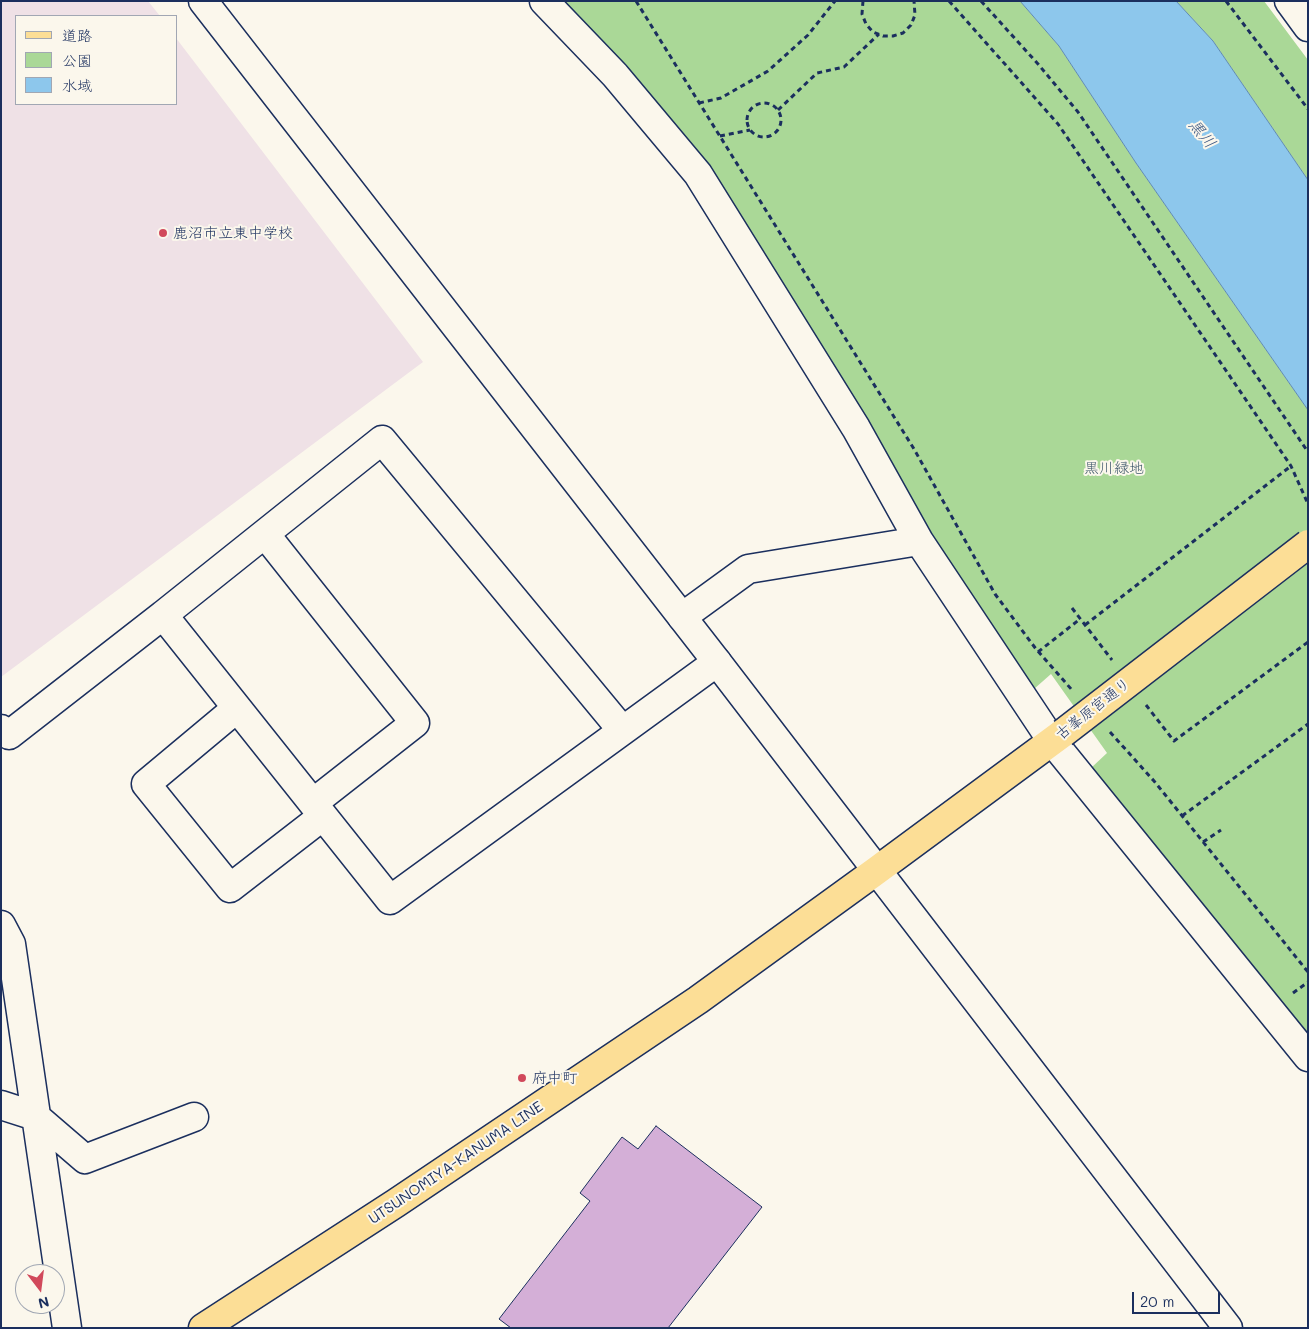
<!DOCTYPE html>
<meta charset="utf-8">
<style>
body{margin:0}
#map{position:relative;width:1309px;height:1329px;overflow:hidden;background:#fbf7ec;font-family:Mali,"Klee One",sans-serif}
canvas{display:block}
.frame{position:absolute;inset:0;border:2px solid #1b2f5e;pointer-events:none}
.legend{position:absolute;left:15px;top:15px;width:162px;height:90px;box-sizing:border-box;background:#fbf7ec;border:1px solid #a1a7b3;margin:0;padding:6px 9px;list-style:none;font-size:15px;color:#1b2f5e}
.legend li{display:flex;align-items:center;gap:10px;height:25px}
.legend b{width:25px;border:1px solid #a1a7b3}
.north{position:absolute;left:15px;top:1264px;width:50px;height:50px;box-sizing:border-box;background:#fbf7ec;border:1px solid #a1a7b3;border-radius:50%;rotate:165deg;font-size:14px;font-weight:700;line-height:20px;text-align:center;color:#1b2f5e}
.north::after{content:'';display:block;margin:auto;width:18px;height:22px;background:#d1495b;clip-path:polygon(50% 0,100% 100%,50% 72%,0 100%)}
.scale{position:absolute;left:1132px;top:1292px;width:88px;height:22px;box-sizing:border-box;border:2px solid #1b2f5e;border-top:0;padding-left:6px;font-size:15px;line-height:18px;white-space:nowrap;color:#1b2f5e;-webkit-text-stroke:4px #fbf7ec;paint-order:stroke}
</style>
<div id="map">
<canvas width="1309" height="1329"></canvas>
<div class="frame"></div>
<ul class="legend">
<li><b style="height:6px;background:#fcde96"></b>道路</li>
<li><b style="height:14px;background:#aad897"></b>公園</li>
<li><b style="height:14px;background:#8dc7ec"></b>水域</li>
</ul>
<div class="north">N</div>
<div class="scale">20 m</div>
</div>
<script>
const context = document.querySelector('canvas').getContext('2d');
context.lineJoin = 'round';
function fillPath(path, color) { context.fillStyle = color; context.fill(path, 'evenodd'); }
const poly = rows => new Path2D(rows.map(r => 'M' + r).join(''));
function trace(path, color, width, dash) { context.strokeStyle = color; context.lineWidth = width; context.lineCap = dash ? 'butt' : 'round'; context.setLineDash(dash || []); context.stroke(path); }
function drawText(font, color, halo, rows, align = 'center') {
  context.font = font + ' Mali,"Klee One",sans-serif'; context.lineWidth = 4; context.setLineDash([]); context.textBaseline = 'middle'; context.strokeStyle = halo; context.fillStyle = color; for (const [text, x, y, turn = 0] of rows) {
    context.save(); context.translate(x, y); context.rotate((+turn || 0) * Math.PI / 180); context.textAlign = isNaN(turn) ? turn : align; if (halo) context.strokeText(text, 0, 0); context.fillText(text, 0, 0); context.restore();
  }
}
const built = poly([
 [1,1,148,1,160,16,16,16,16,104,176,104,176,38,423,362,1,677]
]);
const green = poly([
 [557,1,1020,1,1059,46,1136,163,1308,410,1308,1034,1091,768,1107,753,1051,674,1034,689,976,608,841,385],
 [1176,1,1264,1,1308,60,1308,180,1213,41]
]);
const water = poly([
 [1020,1,1176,1,1213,41,1308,180,1308,410,1136,163,1059,46,1020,1]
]);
const building = poly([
 [656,1126,762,1207,668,1328,511,1328,499,1319,590,1201,580,1193,622,1137,638,1149,656,1126]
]);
const path = poly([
 [636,1,914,449,995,594,1036,649,1072,690],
 [863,1,862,14,866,24,873,32,883,36,893,36,903,33,911,25,915,15,914,1],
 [949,1,1058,124,1291,466,1308,504],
 [981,1,1038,64,1078,112,1308,452],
 [1226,1,1308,109],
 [699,103,721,98,768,71,808,35,835,1],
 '747 120a17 17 0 1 1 34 0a17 17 0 1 1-34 0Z',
 [778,110,817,73,844,67,879,34],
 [720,136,750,130],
 [1072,608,1112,660],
 [1085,625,1291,466],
 [1038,652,1080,619],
 [1146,705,1174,741,1308,642],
 [1110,732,1154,781,1308,972],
 [1182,816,1308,724],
 [1203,842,1221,830],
 [1293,993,1308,982]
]);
const minor = poly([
 [544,1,615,75,698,174,856,428,919,541,1052,741,1308,1057],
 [1289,1,1308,27],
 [265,534,415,723,313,803],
 [163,615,382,440,622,730],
 [682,617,748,569,919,541],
 [237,708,146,784,230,888,323,816],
 [1,729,9,735,163,615,390,900,717,662],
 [1,925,11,944,67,1328],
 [1,1105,35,1116,85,1159,194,1117]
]);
const tertiary = poly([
 [203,1,717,662,1228,1328]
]);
const primary = poly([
 [203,1328,396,1203,698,1000,876,871,1063,733]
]);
const primaryBridge = poly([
 [1063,733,1308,544]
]);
const markers = [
 [163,233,5,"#d1495b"],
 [522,1078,5,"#d1495b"]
];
const poiNames = [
 ["鹿沼市立東中学校",173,233],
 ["府中町",532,1078]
];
const parkNames = [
 ["黒川緑地",1114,468]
];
const streetNames = [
 ["古峯原宮通り",1093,709,-38],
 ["UTSUNOMIYA-KANUMA LINE",456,1163,-34]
];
const waterNames = [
 ["黒川",1202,134,51]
];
fillPath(built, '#efe1e6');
fillPath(green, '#aad897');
fillPath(water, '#8dc7ec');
trace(water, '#5f8ab3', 1);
fillPath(building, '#d4afd7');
trace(building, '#1b2f5e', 1);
trace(minor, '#1b2f5e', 31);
trace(tertiary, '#1b2f5e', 31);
trace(primary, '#1b2f5e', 31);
trace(path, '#1b2f5e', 3, [5, 4]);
trace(minor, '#fbf7ec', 28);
trace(tertiary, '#fbf7ec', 28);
trace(primary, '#fcde96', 28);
trace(primaryBridge, '#1b2f5e', 31, []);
trace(primaryBridge, '#fcde96', 28);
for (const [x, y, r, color] of markers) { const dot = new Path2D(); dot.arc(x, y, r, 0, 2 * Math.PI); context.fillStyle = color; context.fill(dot); trace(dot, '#fbf7ec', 2); }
drawText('15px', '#1b2f5e', '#fbf7ec', poiNames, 'left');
drawText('15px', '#3f596c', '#fbf7ec', parkNames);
drawText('15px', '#1b2f5e', '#fbf7ec', streetNames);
drawText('italic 16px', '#385582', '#fbf7ec', waterNames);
</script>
